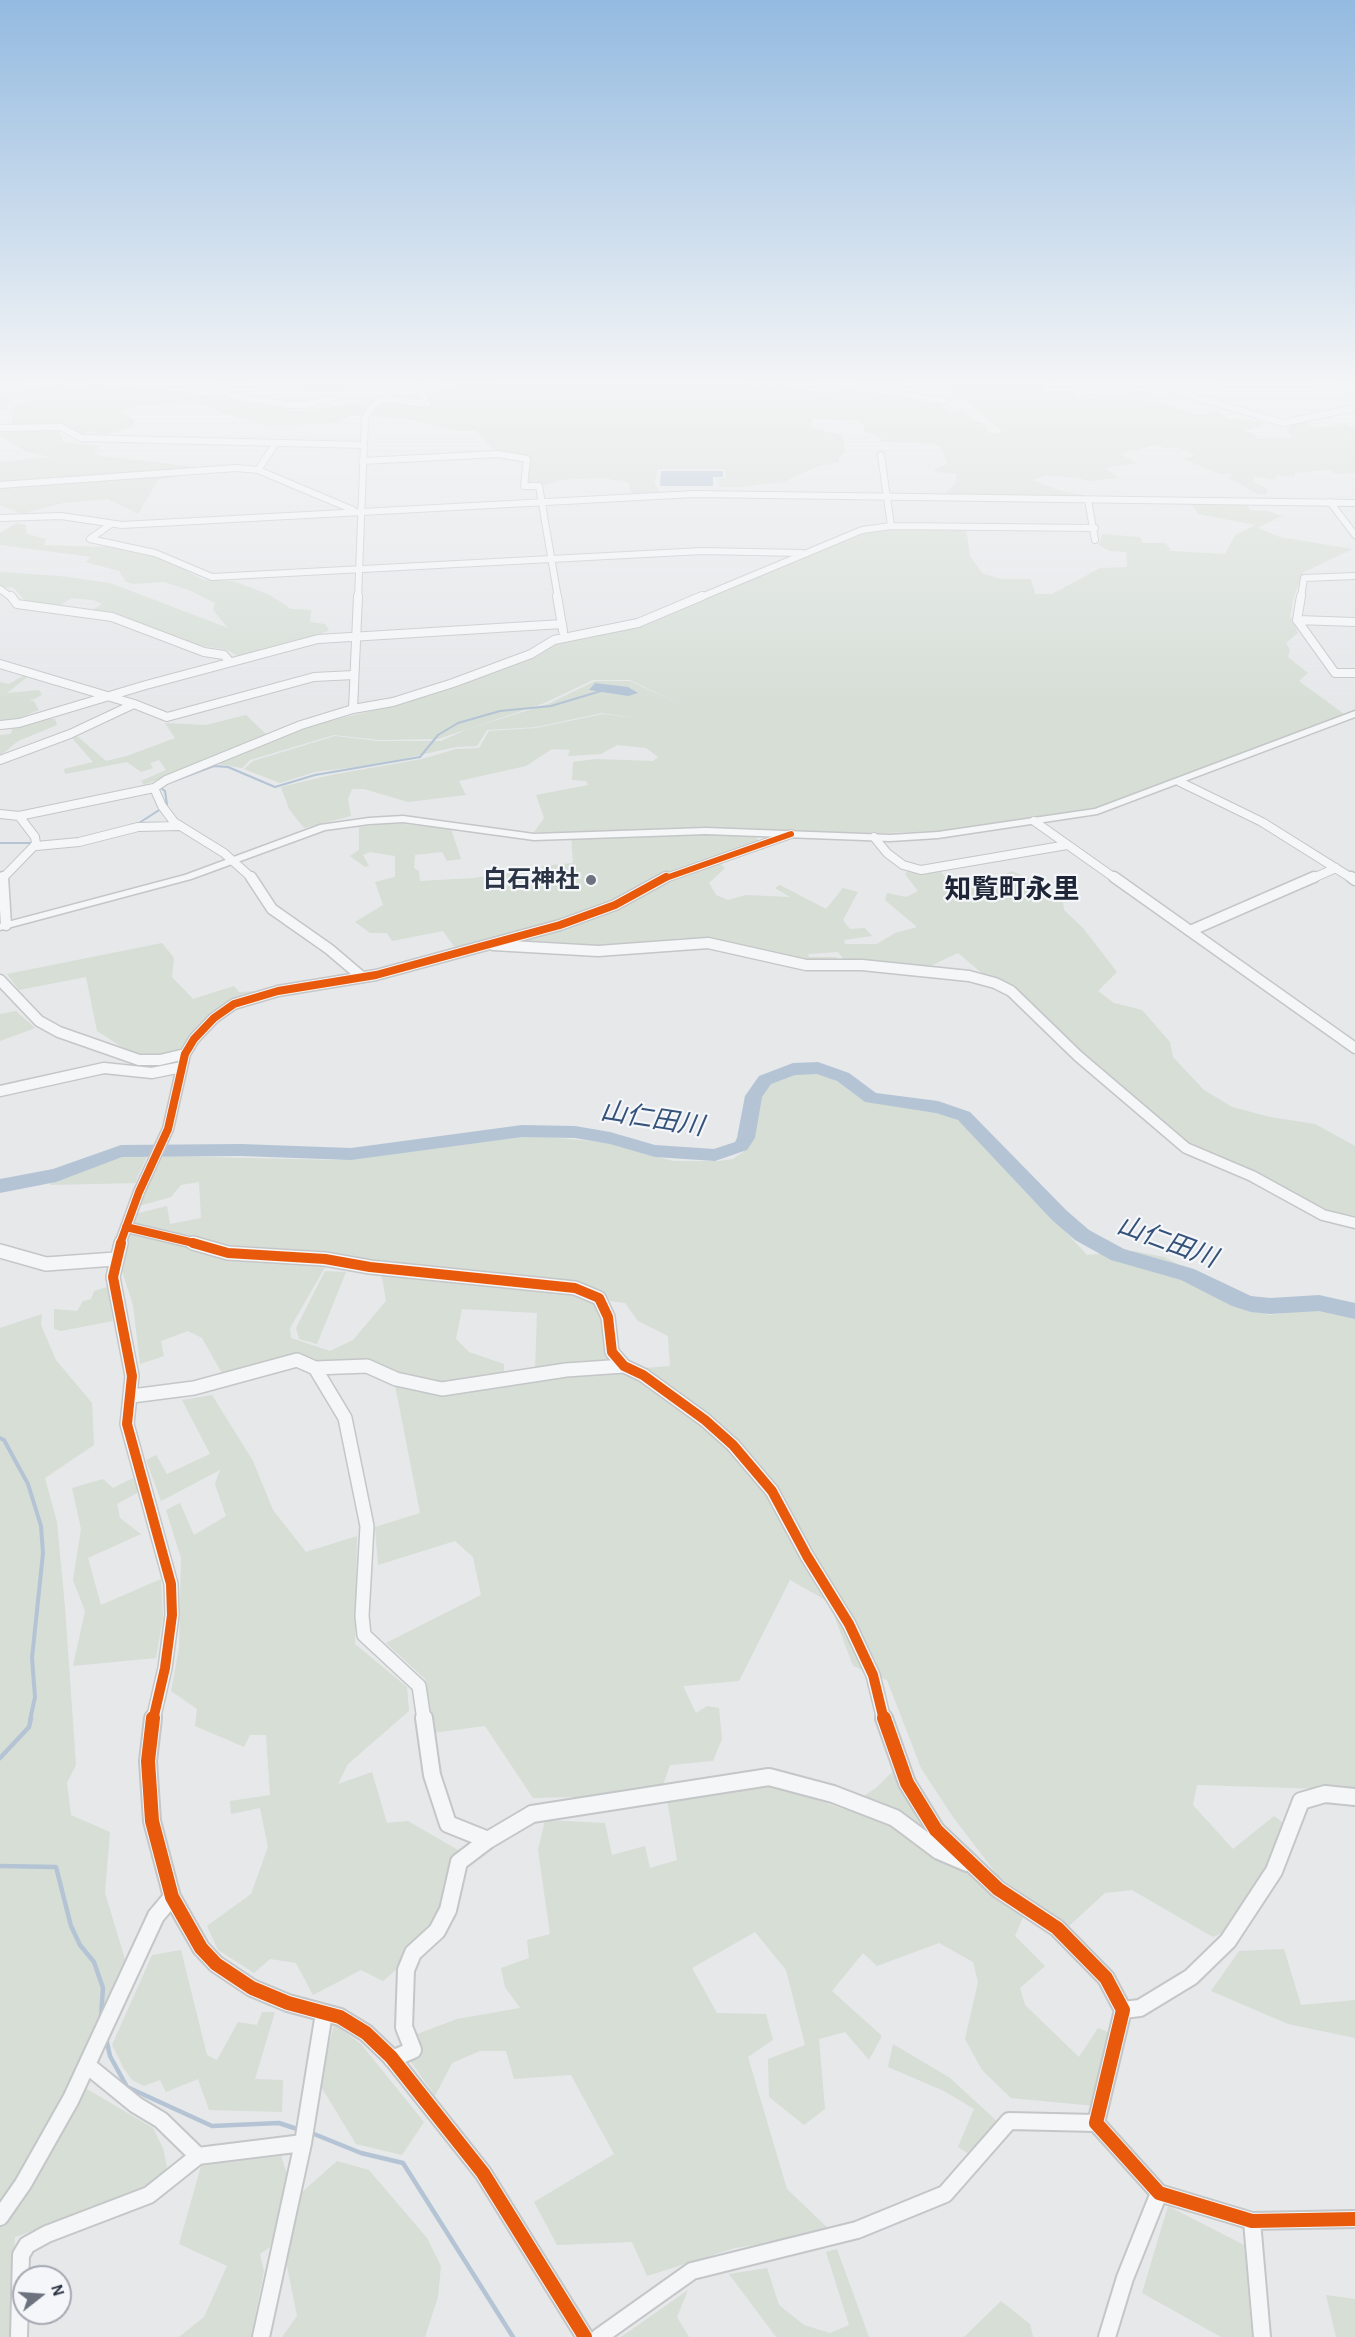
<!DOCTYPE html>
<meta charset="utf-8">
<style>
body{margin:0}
#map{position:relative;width:1355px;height:2337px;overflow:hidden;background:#e6e8ea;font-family:"Alegreya Sans",sans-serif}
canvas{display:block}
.north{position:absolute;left:12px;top:2265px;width:60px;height:60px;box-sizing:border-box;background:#f4f6f9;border:2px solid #a4a8b1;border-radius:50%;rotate:73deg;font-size:16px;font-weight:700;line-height:24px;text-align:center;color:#2b3445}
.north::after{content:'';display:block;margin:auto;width:21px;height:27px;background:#6c737f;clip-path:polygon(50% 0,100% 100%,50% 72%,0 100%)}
</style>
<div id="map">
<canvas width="1355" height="2337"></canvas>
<div class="north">N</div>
</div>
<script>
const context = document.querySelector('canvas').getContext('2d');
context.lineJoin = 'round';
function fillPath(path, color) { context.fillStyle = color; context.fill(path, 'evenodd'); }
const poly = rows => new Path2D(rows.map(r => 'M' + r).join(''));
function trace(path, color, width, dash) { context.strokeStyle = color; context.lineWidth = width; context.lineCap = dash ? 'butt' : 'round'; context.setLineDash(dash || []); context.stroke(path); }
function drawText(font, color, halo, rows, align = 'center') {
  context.font = font + ' "Alegreya Sans","Noto Sans JP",sans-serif'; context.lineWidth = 4.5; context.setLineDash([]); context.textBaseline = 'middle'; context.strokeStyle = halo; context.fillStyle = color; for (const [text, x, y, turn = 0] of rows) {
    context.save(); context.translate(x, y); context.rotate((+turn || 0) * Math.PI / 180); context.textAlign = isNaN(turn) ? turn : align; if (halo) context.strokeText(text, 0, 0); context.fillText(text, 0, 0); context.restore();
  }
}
const green = poly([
 [246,381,412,381,338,392,277,391],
 [521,381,738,381,754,385,785,384,813,392,831,393,833,389,874,391,938,402,951,413,962,412,986,426,989,433,999,433,1001,431,957,393,948,389,893,381,1107,381,1131,384,1131,386,1120,386,1126,390,1131,388,1131,391,1148,389,1153,391,1144,398,1199,415,1217,411,1227,418,1261,421,1266,424,1244,431,1256,434,1257,439,1292,438,1285,426,1290,428,1288,424,1307,419,1311,426,1318,428,1342,424,1355,428,1355,437,1347,440,1355,438,1355,473,1336,474,1329,470,1295,473,1295,477,1277,475,1274,480,1254,476,1253,481,1266,488,1267,494,1259,495,1229,478,1234,475,1228,473,1222,475,1184,459,1195,455,1179,448,1163,448,1156,445,1121,454,1137,463,1105,468,1119,478,1089,481,1073,477,1045,476,1032,480,1058,490,1083,495,1084,497,943,495,955,484,957,474,935,472,935,469,947,464,941,448,933,444,882,442,878,436,864,432,864,426,859,421,812,419,812,428,843,435,845,452,839,458,839,462,816,467,786,481,742,487,720,487,718,479,726,478,725,469,658,469,655,483,659,492,632,493,628,482,601,478,560,480,546,485,526,483,528,457,493,449,476,431,459,431,408,419,361,415,348,416,340,423,269,426,226,414,199,403,137,406,120,412,135,420,133,427,103,436,91,431,80,435,64,426,11,426,13,407,29,402,26,397,9,399,8,409,0,410,0,393,52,384,103,388,143,386,251,401,295,411,396,398,455,385],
 [1048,382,1058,382,1063,388,1084,387,1087,384,1118,386,1106,388,1135,396,1132,400,1123,397,1078,398,1073,390,1043,390,1044,385],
 [0,430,59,431,64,442,99,446,94,455,214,469,158,480,138,514,108,499,63,503,21,514,0,505,0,462,50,457,27,452,0,436],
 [1191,503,1246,503,1250,510,1269,511,1282,516,1258,528,1280,537,1353,549,1304,572,1294,596,1290,616,1298,633,1286,643,1290,650,1288,657,1308,673,1299,681,1344,714,1098,808,939,831,884,833,753,831,759,842,658,876,594,910,556,923,455,948,443,931,392,941,387,933,370,933,355,922,383,905,375,882,395,877,395,856,370,852,363,855,369,866,365,867,350,856,359,850,359,827,393,823,451,829,461,859,447,861,442,852,415,855,414,868,419,871,420,881,474,878,522,870,527,879,542,877,542,866,573,863,571,833,534,832,544,818,536,795,588,785,586,781,572,780,573,762,595,759,653,761,658,757,646,748,617,745,601,754,568,756,570,750,552,749,526,766,459,781,466,795,408,802,364,789,352,789,348,799,351,816,304,828,289,809,281,787,331,775,422,759,456,749,479,748,489,731,536,728,603,714,642,719,602,713,536,727,487,730,477,746,456,747,379,764,315,772,280,783,244,769,253,761,335,736,378,741,441,741,468,729,548,704,595,681,630,681,680,704,630,680,593,680,542,704,438,739,380,740,334,735,250,760,242,768,217,764,317,724,396,705,532,656,566,640,644,623,864,531,894,526,966,527,970,556,982,573,1001,579,1031,579,1035,594,1052,594,1100,568,1127,567,1126,552,1109,551,1099,545,1102,534,1140,537,1143,543,1166,543,1171,551,1225,554,1235,535,1255,525,1198,514],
 [16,523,26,525,27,534,46,539,44,545,108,547,155,555,204,580,233,581,270,595,291,609,311,610,310,622,325,624,329,630,317,636,239,657,228,650,196,645,118,614,92,610,102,604,93,600,72,598,57,607,27,603,13,587,0,588,0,572,60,576,110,583,228,628,213,610,215,603,191,591,164,582,133,584,126,582,119,571,85,562,91,557,0,545,0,533],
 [26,674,30,675,7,693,39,690,42,695,30,701,34,701,39,710,12,721,0,723,0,682,9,684],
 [47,715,49,719,55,719,57,725,18,741,0,756,0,735,11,734,13,725],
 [246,715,268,736,144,785,141,781,166,770,159,760,150,763,153,768,141,772,127,762,65,774,64,769,93,762,72,738,77,736,106,761,127,756,175,738,165,723,206,725],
 [718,861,725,868,709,883,716,895,728,900,746,895,790,897,775,888,780,885,826,909,843,888,858,892,843,920,850,929,865,928,872,936,844,940,845,944,877,944,895,933,917,927,885,900,887,893,906,897,918,891,905,874,908,871,941,872,953,887,1002,889,996,879,1012,871,1040,884,1051,901,1063,902,1064,910,1083,928,1117,972,1098,991,1114,1003,1142,1010,1170,1042,1173,1057,1204,1090,1232,1107,1270,1117,1315,1124,1355,1146,1355,1216,1331,1211,1305,1201,1187,1145,958,953,926,968,845,961,838,952,808,954,809,957,836,957,838,960,803,959,710,938,682,938,598,949,511,943],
 [162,943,174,958,172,977,193,999,234,986,239,992,257,991,257,994,231,1000,210,1013,177,1052,145,1056,128,1051,97,1031,86,977,19,990,7,974],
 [16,1011,35,1028,0,1041,0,1014],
 [822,1070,865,1102,905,1105,940,1112,966,1124,1087,1255,1134,1251,1164,1257,1230,1290,1256,1310,1269,1315,1331,1307,1355,1315,1355,1790,1197,1785,1193,1805,1233,1849,1274,1816,1286,1825,1270,1864,1222,1933,1213,1937,1132,1890,1105,1893,1069,1926,998,1876,953,1817,921,1768,887,1680,853,1666,829,1602,790,1580,739,1681,683,1686,696,1713,707,1706,719,1708,722,1739,713,1761,670,1765,663,1785,577,1797,533,1798,485,1726,432,1733,425,1679,386,1643,481,1595,473,1557,455,1541,378,1565,375,1527,420,1513,395,1385,440,1393,565,1374,670,1366,668,1336,638,1321,625,1303,610,1301,602,1295,331,1257,290,1328,291,1338,330,1351,353,1340,386,1301,381,1272,574,1292,596,1303,602,1316,603,1343,610,1361,535,1370,537,1313,462,1309,456,1339,469,1352,504,1364,504,1374,435,1383,395,1376,376,1362,315,1364,223,1375,202,1338,188,1331,161,1341,164,1356,140,1364,133,1305,119,1262,135,1214,167,1206,170,1224,201,1218,199,1182,181,1185,171,1197,139,1206,163,1156,338,1160,523,1135,604,1142,673,1161,719,1161,733,1159,746,1150,762,1094,769,1084,780,1076],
 [120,1154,147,1156,135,1183,50,1185,51,1180,78,1168],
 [325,1271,346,1272,317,1344,299,1339,296,1328],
 [107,1287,113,1321,61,1331,54,1329,54,1309,77,1311,83,1301,91,1299,94,1291],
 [42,1314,41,1325,56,1360,92,1403,94,1445,45,1478,57,1522,65,1607,76,1765,67,1783,71,1815,110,1832,105,1893,125,1959,75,2068,87,2089,153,2128,163,2148,167,2167,153,2188,15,2237,10,2337,0,2337,0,1328],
 [212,1395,253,1461,273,1510,306,1552,357,1536,355,1644,407,1687,409,1711,348,1764,338,1784,372,1772,387,1823,408,1821,458,1850,445,1900,434,1928,403,1964,383,1981,361,1970,313,1995,296,1963,270,1959,254,1973,218,1950,207,1926,251,1894,268,1847,260,1808,231,1814,230,1801,270,1795,266,1735,250,1735,244,1747,195,1726,197,1709,171,1691,179,1648,181,1558,166,1510,180,1503,194,1535,226,1516,215,1484,220,1470,161,1501,146,1460,156,1455,167,1474,210,1454,182,1400],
 [133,1478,139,1492,117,1504,120,1518,141,1534,88,1558,101,1605,161,1579,163,1617,156,1658,73,1666,85,1611,73,1580,81,1529,72,1488,103,1479,113,1488],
 [892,1772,921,1824,971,1874,1024,1915,1015,1936,1045,1966,1020,1988,1025,2005,1079,2057,1098,2028,1110,2033,1095,2106,1011,2098,982,2070,965,2039,978,1982,973,1962,939,1943,877,1966,863,1953,832,1991,882,2036,869,2060,845,2032,819,2039,825,2109,804,2125,769,2097,768,2059,805,2045,786,1970,755,1932,692,1968,717,2013,766,2014,773,2040,748,2057,787,2189,833,2233,735,2248,647,2276,632,2242,557,2245,534,2202,614,2154,571,2075,514,2079,506,2051,480,2051,452,2063,435,2096,409,2059,420,2054,417,2034,457,2019,520,2008,505,1987,501,1968,529,1958,527,1940,550,1934,538,1850,545,1820,605,1823,612,1855,645,1846,650,1868,677,1860,667,1799,768,1783,844,1809,876,1788],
 [1284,1949,1301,2005,1355,2000,1355,2038,1288,2024,1211,1991,1239,1951],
 [181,1950,207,2055,217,2060,238,2022,257,2025,262,2012,275,2012,255,2079,283,2080,282,2112,209,2110,198,2079,166,2092,160,2080,144,2086,132,2080,124,2069,112,2045,152,1955],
 [334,2024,361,2044,424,2122,402,2155,356,2144,320,2085],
 [893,2044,950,2078,999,2123,967,2153,958,2147,974,2109,944,2091,888,2067],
 [281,2156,288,2177,270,2247,260,2254,264,2271,251,2337,179,2337,204,2317,227,2266,179,2244,201,2166],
 [337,2161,369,2170,427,2238,441,2266,438,2297,425,2337,282,2337,297,2316,285,2256,300,2194],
 [1168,2206,1244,2245,1252,2337,1221,2337,1142,2293],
 [837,2249,869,2337,776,2337,729,2274,767,2268,779,2305,804,2325,830,2333,849,2325,826,2252],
 [688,2290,677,2317,689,2337,621,2337],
 [1326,2295,1355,2299,1355,2337,1336,2337],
 [1001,2301,1030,2324,1033,2337,964,2337]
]);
const water = poly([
 [661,471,723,471,723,477,713,477,713,486,660,486],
 [595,683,628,687,638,693,628,696,589,690]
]);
const streamFar2 = poly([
 [130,825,139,823,167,805,165,791,161,788,166,784,214,766,228,767,275,787,315,775,420,757,438,735,458,723,500,711,551,706,601,691],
 [0,843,33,843]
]);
const streamFar1 = poly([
 [0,1438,4,1440,28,1484,41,1526,43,1553,32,1658,35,1697,30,1720]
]);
const stream = poly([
 [0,1758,29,1727,31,1718],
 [0,1866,56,1867,71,1926,80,1945,94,1962,103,1988,101,2017],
 [106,2038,110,2056,127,2087,212,2126,279,2123,300,2130],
 [309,2132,361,2153,403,2163,513,2337]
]);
const river = poly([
 [818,1062,849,1073,876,1093,938,1101,970,1112,1066,1210,1089,1230,1124,1249,1194,1269,1251,1296,1270,1298,1319,1295,1355,1303,1355,1319,1319,1311,1270,1314,1251,1312,1232,1306,1181,1280,1111,1260,1075,1240,1052,1220,958,1120,936,1113,865,1102,837,1081,817,1074,795,1075,771,1084,762,1097,755,1138,747,1150,715,1161,655,1157,610,1144,575,1138,522,1137,351,1160,241,1156,122,1157,56,1182,0,1193,0,1179,53,1169,121,1145,241,1144,351,1148,522,1125,575,1126,610,1132,655,1145,714,1149,735,1142,737,1138,745,1096,759,1076,793,1063,818,1062]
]);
const minorFar4 = poly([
 [92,381,143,385,200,382,233,396,288,405,307,405,333,398],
 [819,381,944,401],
 [1116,381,1176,386,1214,381],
 [1160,386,1283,423,1355,408],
 [0,391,58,381],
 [382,399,427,404,420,390,436,381],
 [0,428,61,427,81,438,364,445],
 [881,455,891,526],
 [362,461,498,454,527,459,524,486,539,486,558,598],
 [258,470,276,443],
 [0,485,236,468,258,470,353,510],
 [1088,500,1095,540],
 [1330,502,1355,535],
 [0,518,61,516,122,525,694,494,1355,503],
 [111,524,90,539,155,553,212,577,702,551,802,553],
 [0,589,12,598],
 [358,598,365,418,372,407,408,381],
 [699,598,862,530,891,526,1095,528],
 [1301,598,1304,578,1355,576]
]);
const minorFar3 = poly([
 [11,596,17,604,112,617,204,652,224,655,230,662],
 [557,596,563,631],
 [1301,596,1297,620,1335,673,1355,673],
 [1297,620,1355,622],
 [0,664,134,704,70,734,0,760],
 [134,704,167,717,314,677,354,675],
 [353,709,358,596],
 [0,725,19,723,146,685,318,639,562,624],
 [1180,782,1262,822,1353,879],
 [154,788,162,806,174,822,224,853,253,879],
 [0,814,19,816,154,788,166,780,301,725,353,709,393,702,453,683,531,654,554,640,638,623,702,596],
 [1034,821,1116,879],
 [874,837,887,853,903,865,921,870,1067,845],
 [36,846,79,842,138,827,179,826],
 [2,879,36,844,35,837,19,816],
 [663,879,791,834],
 [1311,879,1336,868]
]);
const minorFar2 = poly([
 [3,877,6,925],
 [251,877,272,909,329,949,362,977],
 [1114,877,1355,1048],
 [1351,877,1355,880],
 [1190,931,1314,877],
 [493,945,598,951,708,943,806,965,862,965,969,976,995,983,1011,991,1078,1056,1186,1148,1252,1176,1323,1215,1355,1223],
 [0,980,39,1021,59,1032,139,1060,160,1060,185,1054],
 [0,1091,104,1068,152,1073,182,1067],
 [126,1227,198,1244],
 [120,1244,139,1192,168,1129,185,1054,194,1039,214,1018,234,1004,278,991,376,975,560,925,615,905,666,877]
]);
const minorFar1 = poly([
 [121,1243,113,1277,132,1376,127,1424,171,1584,172,1615,165,1668,153,1720],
 [193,1243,228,1253,325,1259,370,1267,575,1288,599,1298,608,1317,612,1352,624,1366,643,1375,705,1420,733,1445,772,1491,807,1556,849,1624,873,1675,884,1720],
 [0,1251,46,1264,115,1259],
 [315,1368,367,1366,396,1379,442,1389,566,1370,624,1366],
 [132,1396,194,1388,297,1360,315,1368,345,1418,367,1526,362,1616,364,1635,419,1686,424,1720]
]);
const minor = poly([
 [153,1718,148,1761,152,1821,172,1897,201,1948,216,1964,252,1988,288,2003,340,2017,366,2033,391,2057,483,2173,585,2337],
 [424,1718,432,1775,448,1824,488,1840],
 [884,1718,907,1783,936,1830,998,1889,1057,1928,1106,1978,1123,2010,1096,2123,1159,2193,1252,2221,1355,2219],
 [1123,2010,1140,2008,1191,1977,1228,1941,1274,1871,1301,1801,1325,1794,1355,1797],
 [392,2059,413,2050,404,2027,406,1970,413,1953,437,1931,448,1910,459,1862,488,1840,532,1814,769,1777,833,1794,895,1818,939,1851,967,1863],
 [88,2066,136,2105,161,2120,198,2156],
 [0,2217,23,2184,71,2099,156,1916,172,1897],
 [1252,2221,1262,2337],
 [19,2337,21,2255,27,2245,47,2234,149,2195,198,2156,303,2143],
 [261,2337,303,2143,324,2013],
 [599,2337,692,2271,857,2230,945,2194,1009,2121,1096,2123],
 [1107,2337,1125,2278,1159,2193]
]);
const tertiary = poly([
 [1311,381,1321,381,1355,389,1355,393,1311,381],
 [1355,711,1355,717,1097,814,938,838,890,841,706,834,534,840,403,822,369,824,325,830,191,879,0,930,0,924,185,875,320,825,369,818,403,816,534,834,706,828,890,835,938,832,1095,809,1355,711]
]);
const cyclewayFar3 = poly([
 [663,879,791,834]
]);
const cyclewayFar2 = poly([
 [126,1227,198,1244],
 [120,1244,139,1192,168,1129,185,1054,194,1039,214,1018,234,1004,278,991,376,975,560,925,615,905,666,877]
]);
const cyclewayFar1 = poly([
 [121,1243,113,1277,132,1376,127,1424,171,1584,172,1615,165,1668,153,1720],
 [193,1243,228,1253,325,1259,370,1267,575,1288,599,1298,608,1317,612,1352,624,1366,643,1375,705,1420,733,1445,772,1491,807,1556,849,1624,873,1675,884,1720]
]);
const cycleway = poly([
 [153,1718,148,1761,152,1821,172,1897,201,1948,216,1964,252,1988,288,2003,340,2017,366,2033,391,2057,483,2173,585,2337],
 [884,1718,907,1783,936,1830,998,1889,1057,1928,1106,1978,1123,2010,1096,2123,1159,2193,1252,2221,1355,2219]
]);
const markers = [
 [591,880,6,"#6c737f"]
];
const poiNames = [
 ["白石神社",579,880]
];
const waterNames = [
 ["山仁田川",652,1119,9],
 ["山仁田川",1167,1242,20]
];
const quarterNames = [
 ["知覧町永里",1012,890]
];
fillPath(green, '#d6ded6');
fillPath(water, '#b4c4d5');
trace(streamFar2, '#b4c4d5', 2);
trace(streamFar1, '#b4c4d5', 4);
trace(stream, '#b4c4d5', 4.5);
fillPath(river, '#b4c4d5');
trace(minorFar4, '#c4c6c8', 8);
trace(minorFar3, '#c4c6c8', 10);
trace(minorFar2, '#c4c6c8', 13);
trace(minorFar1, '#c4c6c8', 16);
trace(minor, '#c4c6c8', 20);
trace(tertiary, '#c4c6c8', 3);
trace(minorFar4, '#f5f6f7', 6);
trace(minorFar3, '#f5f6f7', 8);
trace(minorFar2, '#f5f6f7', 10);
trace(minorFar1, '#f5f6f7', 13);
trace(minor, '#f5f6f7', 16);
fillPath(tertiary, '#f5f6f7');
trace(cyclewayFar3, '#e8590c', 6);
trace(cyclewayFar2, '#e8590c', 8);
trace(cyclewayFar1, '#e8590c', 10);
trace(cycleway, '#e8590c', 14);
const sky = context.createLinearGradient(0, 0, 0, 708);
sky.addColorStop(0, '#93bae0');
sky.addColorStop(0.54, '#f4f5f6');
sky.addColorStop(1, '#f4f5f600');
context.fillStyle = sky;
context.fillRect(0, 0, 1355, 708);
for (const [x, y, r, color] of markers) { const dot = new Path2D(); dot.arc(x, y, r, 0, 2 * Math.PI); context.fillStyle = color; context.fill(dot); trace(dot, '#f4f6f9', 2); }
drawText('bold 24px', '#2b3445', '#f4f6f9', poiNames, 'right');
drawText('italic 26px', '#34527a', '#f4f6f9', waterNames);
drawText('bold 27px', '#1d2536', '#f4f6f9', quarterNames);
</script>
